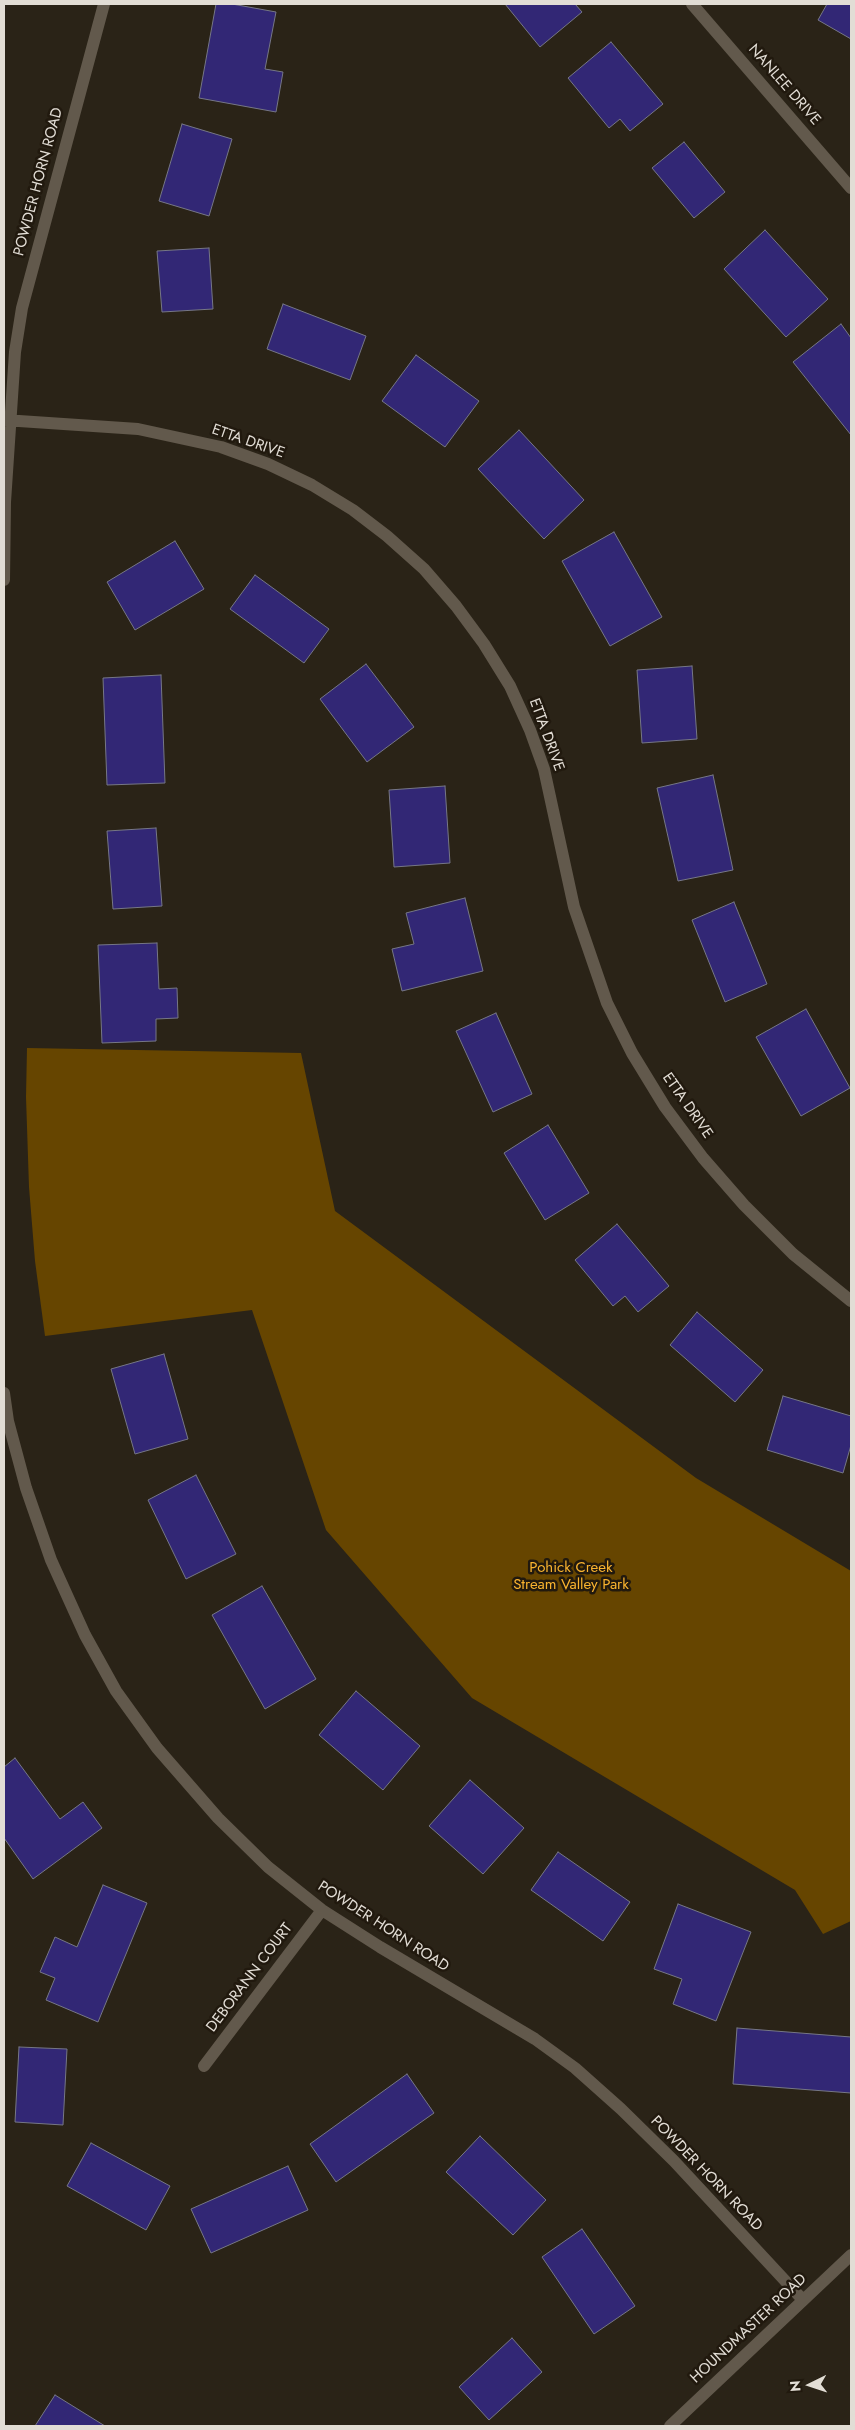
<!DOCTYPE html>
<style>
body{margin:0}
#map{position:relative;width:855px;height:2430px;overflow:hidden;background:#2a2317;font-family:Jost,sans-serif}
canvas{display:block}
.frame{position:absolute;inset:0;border:5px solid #e2ddd5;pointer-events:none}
.north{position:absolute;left:785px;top:2360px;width:50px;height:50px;-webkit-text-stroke:4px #21190e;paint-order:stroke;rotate:266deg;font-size:14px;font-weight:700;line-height:20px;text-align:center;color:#e2ddd5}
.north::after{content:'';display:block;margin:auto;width:18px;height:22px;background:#e2ddd5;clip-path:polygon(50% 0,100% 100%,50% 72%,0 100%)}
</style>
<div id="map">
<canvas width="855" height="2430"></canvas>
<div class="frame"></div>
<div class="north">N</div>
</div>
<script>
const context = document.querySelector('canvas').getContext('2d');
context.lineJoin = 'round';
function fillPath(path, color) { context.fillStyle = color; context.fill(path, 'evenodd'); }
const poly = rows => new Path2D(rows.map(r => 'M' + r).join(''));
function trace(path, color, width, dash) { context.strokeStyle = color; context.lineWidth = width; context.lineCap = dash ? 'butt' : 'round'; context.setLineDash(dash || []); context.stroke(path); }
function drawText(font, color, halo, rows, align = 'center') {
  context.font = font + ' Jost,sans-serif'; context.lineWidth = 5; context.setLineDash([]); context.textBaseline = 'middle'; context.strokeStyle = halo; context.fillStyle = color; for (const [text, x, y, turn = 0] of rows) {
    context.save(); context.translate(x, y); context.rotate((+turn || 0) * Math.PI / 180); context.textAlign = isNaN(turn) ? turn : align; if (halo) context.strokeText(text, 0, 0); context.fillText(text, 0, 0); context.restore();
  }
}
const green = poly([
 [27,1048,301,1053,335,1211,696,1478,851,1571,851,1921,823,1934,795,1890,472,1698,326,1530,252,1310,45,1336,35,1261,29,1187,26,1097]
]);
const building = poly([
 [216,4,232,4,276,12,265,69,283,72,276,112,199,98,216,4],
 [505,4,575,4,582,12,540,47,505,4],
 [827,4,851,4,851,39,818,20,827,4],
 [611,42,663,104,630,131,620,119,609,128,568,78,611,42],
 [182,124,232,139,209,216,159,201,182,124],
 [684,142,725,192,694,218,652,168,684,142],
 [765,230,828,299,786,337,724,269,765,230],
 [209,248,213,309,162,312,157,251,209,248],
 [283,304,366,336,350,380,267,349,283,304],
 [841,324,851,338,851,435,793,362,841,324],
 [416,355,479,401,445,447,382,401,416,355],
 [519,430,584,500,544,539,478,469,519,430],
 [614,532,662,617,610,646,562,561,614,532],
 [175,541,204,589,135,630,107,582,175,541],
 [255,575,329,629,304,663,230,609,255,575],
 [366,664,414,727,367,762,320,699,366,664],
 [692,666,697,739,642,743,637,670,692,666],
 [161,675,165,783,107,785,103,678,161,675],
 [713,775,733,870,678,881,657,788,713,775],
 [445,786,450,863,394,867,389,790,445,786],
 [156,828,162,906,113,909,107,831,156,828],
 [465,898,483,971,402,991,392,949,414,944,406,913,465,898],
 [734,902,767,984,725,1002,692,920,734,902],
 [157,943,159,989,177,988,178,1018,156,1019,156,1041,102,1043,98,945,157,943],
 [806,1009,850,1088,801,1116,756,1037,806,1009],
 [496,1013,532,1094,493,1112,456,1031,496,1013],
 [548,1125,589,1193,545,1220,504,1153,548,1125],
 [617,1224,669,1286,638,1312,625,1296,613,1306,575,1260,617,1224],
 [697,1312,763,1370,735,1402,670,1345,697,1312],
 [164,1354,188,1439,135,1454,111,1369,164,1354],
 [783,1396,851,1416,851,1445,843,1473,767,1450,783,1396],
 [196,1475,236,1554,186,1579,148,1500,196,1475],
 [262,1586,316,1679,265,1709,212,1615,262,1586],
 [356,1691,420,1746,383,1790,319,1735,356,1691],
 [15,1758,60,1819,83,1802,102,1828,33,1879,4,1838,4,1767,15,1758],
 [470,1780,524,1828,483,1874,429,1826,470,1780],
 [558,1852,630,1902,603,1941,531,1890,558,1852],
 [103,1885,147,1903,98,2022,46,2000,55,1978,40,1972,55,1937,77,1947,103,1885],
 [678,1904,751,1932,716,2021,673,2004,682,1979,654,1969,678,1904],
 [737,2028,851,2037,851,2093,733,2084,737,2028],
 [19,2047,67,2049,63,2125,15,2122,19,2047],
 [407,2074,434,2113,336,2182,310,2144,407,2074],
 [480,2136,546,2200,513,2235,446,2172,480,2136],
 [91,2143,170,2186,146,2230,67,2186,91,2143],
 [288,2166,308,2210,211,2253,191,2209,288,2166],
 [582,2229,635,2306,594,2334,542,2257,582,2229],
 [512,2338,542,2372,489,2420,459,2387,512,2338],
 [55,2395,105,2426,35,2426,55,2395]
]);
const street = poly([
 [692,4,851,188],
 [4,420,138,429,221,447,268,464,312,485,353,510,387,536,424,569,456,606,484,644,510,686,530,730,544,769,574,907,607,1003,632,1053,665,1107,703,1158,744,1205,793,1254,851,1301],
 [4,580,5,502,15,352,22,308,104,4],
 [4,1393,8,1421,26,1488,51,1560,85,1635,116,1691,157,1748,218,1818,268,1867,322,1910,380,1947,535,2039,575,2068,621,2109,674,2161,803,2300],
 [204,2066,322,1910],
 [670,2426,851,2255]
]);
const streetNames = [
 ["NANLEE DRIVE",784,85,49],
 ["POWDER HORN ROAD",39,182,-75],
 ["ETTA DRIVE",248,442,19],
 ["ETTA DRIVE",546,735,70],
 ["ETTA DRIVE",687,1106,55],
 ["POWDER HORN ROAD",383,1927,33],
 ["DEBORANN COURT",250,1978,-53],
 ["POWDER HORN ROAD",706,2174,46],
 ["HOUNDMASTER ROAD",749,2329,-43]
];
const parkNames = [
 ["Pohick Creek",571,1568],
 ["Stream Valley Park",571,1585]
];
fillPath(green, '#664500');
fillPath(building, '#322775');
trace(building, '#767786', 1);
trace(street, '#62594c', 12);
drawText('15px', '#e2ddd5', '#21190e', streetNames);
drawText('15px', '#f9b32f', '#21190e', parkNames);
</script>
